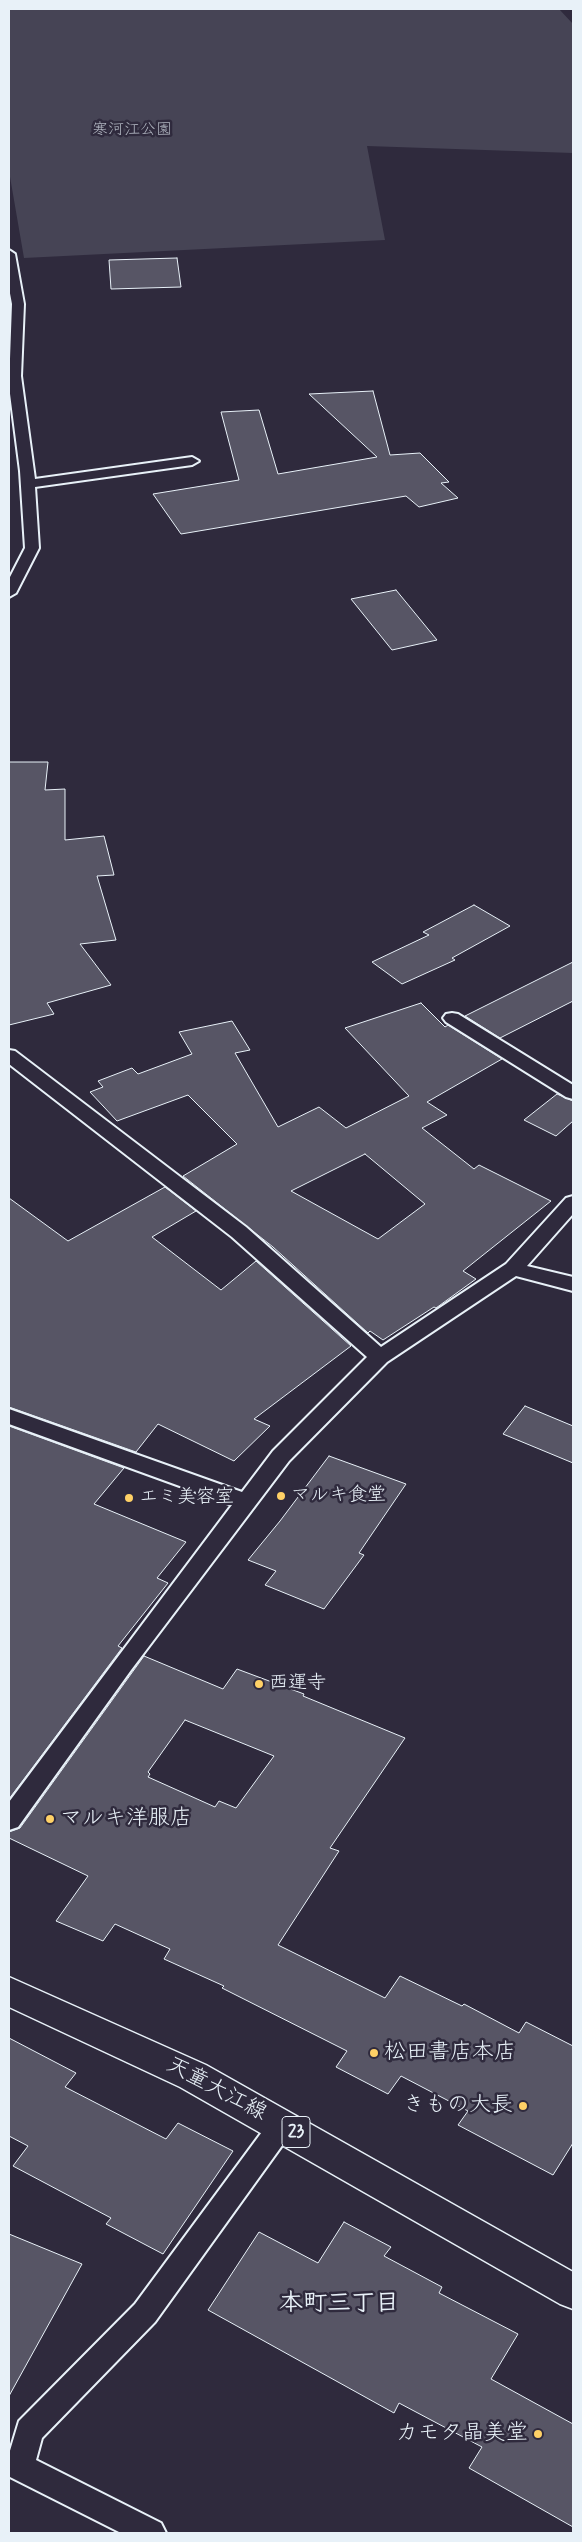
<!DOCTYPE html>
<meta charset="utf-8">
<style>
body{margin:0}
#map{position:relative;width:582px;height:2542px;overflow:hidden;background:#2f2a3d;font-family:Mynerve,sans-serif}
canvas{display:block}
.frame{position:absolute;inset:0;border:10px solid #e8f1f8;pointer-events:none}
</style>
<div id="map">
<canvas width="582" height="2542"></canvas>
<div class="frame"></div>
</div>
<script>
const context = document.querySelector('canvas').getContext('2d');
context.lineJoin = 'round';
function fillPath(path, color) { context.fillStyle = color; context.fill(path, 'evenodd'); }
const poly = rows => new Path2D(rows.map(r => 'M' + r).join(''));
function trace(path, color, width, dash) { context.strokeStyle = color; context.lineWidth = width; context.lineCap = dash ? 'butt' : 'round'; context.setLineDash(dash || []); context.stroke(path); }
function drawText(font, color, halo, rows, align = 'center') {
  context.font = font + ' Mynerve,"Klee One",sans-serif'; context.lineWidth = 5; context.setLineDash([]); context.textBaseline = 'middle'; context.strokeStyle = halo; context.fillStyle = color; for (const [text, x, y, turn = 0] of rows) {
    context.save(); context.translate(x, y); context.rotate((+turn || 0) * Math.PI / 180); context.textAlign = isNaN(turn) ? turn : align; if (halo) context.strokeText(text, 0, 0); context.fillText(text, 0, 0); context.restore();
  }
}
const green = poly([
 [9,9,559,9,573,24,573,153,367,146,385,240,24,258,9,171]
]);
const building = poly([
 [177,258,181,287,111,289,109,260,177,258],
 [373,391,390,455,420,453,449,482,441,483,458,498,419,507,406,496,181,534,153,494,239,480,221,412,259,410,278,474,377,457,309,394,373,391],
 [396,590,437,640,392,650,351,599,396,590],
 [9,762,48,762,45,790,65,789,65,840,104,836,114,875,97,876,116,940,80,944,111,985,47,1003,54,1014,9,1025,9,762],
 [474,905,510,926,452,958,455,960,402,984,372,962,429,935,423,932,474,905],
 [573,962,573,1001,500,1038,465,1016,573,962],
 [421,1003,445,1027,448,1025,502,1059,427,1102,447,1115,422,1128,474,1169,479,1165,551,1201,463,1271,476,1279,436,1308,434,1307,383,1340,370,1331,368,1333,273,1247,183,1176,237,1144,188,1095,117,1121,90,1092,103,1087,98,1081,132,1068,138,1074,192,1054,179,1032,232,1021,250,1050,235,1053,278,1127,319,1107,346,1128,409,1096,345,1028,421,1003],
 [365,1154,425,1204,378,1239,291,1191,365,1154],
 [557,1094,573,1101,573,1121,556,1136,524,1120,557,1094],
 [165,1187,196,1211,152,1237,221,1290,256,1261,351,1346,254,1419,270,1426,234,1461,158,1424,136,1452,9,1407,9,1198,68,1241,165,1187],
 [525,1406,573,1426,573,1463,503,1434,525,1406],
 [9,1426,124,1468,94,1504,186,1542,157,1578,168,1583,118,1646,122,1648,9,1799,9,1426],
 [329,1456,406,1484,359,1553,364,1555,324,1609,265,1585,276,1571,248,1560,280,1521,329,1456],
 [144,1656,223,1689,237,1669,304,1694,303,1696,405,1738,330,1848,339,1851,278,1945,385,1998,400,1976,462,2006,464,2004,519,2033,526,2022,573,2046,573,2143,553,2175,458,2125,468,2111,401,2076,388,2094,336,2067,347,2051,222,1988,224,1986,164,1959,170,1949,115,1924,103,1941,56,1921,88,1876,9,1838,9,1832,20,1828,144,1656],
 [185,1720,274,1756,236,1808,219,1801,215,1807,148,1777,150,1774,148,1772,185,1720],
 [9,2038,76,2073,65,2087,166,2139,178,2123,233,2151,163,2254,106,2224,111,2218,13,2166,28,2146,9,2136,9,2038],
 [344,2222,391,2247,384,2256,442,2287,439,2293,518,2334,491,2379,573,2424,573,2527,469,2468,482,2447,399,2403,394,2413,208,2310,259,2232,318,2263,344,2222],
 [9,2234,82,2264,9,2396,9,2234]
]);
const lane = poly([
 [9,250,15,254,24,304,21,376,35,479,192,457,199,461,192,465,35,487,39,548,16,593,9,597,9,579,25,548,20,471,9,386,12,304,9,288,9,250],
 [452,1013,458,1014,573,1085,573,1099,566,1097,446,1022,443,1018,446,1014,452,1013],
 [9,1050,15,1051,246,1227,381,1347,506,1264,566,1198,573,1196,573,1214,527,1266,573,1277,573,1291,516,1276,387,1362,289,1461,131,1670,18,1827,9,1830,9,1802,232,1505,9,1424,9,1409,242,1492,273,1451,367,1357,232,1237,9,1064,9,1050],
 [282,2114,291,2117,295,2125,291,2133,155,2322,42,2438,36,2460,161,2523,166,2533,121,2533,10,2477,9,2454,19,2421,135,2304,273,2117,282,2114]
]);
const primary = poly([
 [9,1977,206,2065,573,2272,573,2309,560,2304,180,2087,9,2007,9,1977]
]);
const markers = [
 [281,1496,5,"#ffd166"],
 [129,1498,5,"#ffd166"],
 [259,1684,5,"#ffd166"],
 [50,1819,5,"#ffd166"],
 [374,2053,5,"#ffd166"],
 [523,2106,5,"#ffd166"],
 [538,2434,5,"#ffd166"]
];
const farParknames = [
 ["寒河江公園",132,131]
];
const shields = [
 [296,2132,28]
];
const shieldNames = [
 ["23",296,2132]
];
const poiNames = [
 ["マルキ食堂",291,1496],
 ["エミ美容室",139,1498],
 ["西運寺",269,1684]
];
const nearPoinames = [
 ["マルキ洋服店",60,1819],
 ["松田書店本店",384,2053],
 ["きもの大長",513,2106,"right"],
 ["カモタ晶美堂",528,2434,"right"]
];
const nearStreetnames = [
 ["天童大江線",216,2090,28]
];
const nearNeighbourhoodnames = [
 ["本町三丁目",339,2305]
];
fillPath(green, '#464455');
fillPath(building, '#575565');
trace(building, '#e8f1f8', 1);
trace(lane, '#e8f1f8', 4);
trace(primary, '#e8f1f8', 3);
fillPath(lane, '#2f2a3d');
fillPath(primary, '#2f2a3d');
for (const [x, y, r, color] of markers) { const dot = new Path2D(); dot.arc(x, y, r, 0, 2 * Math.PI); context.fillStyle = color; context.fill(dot); trace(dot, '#2f2a3d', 2); }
drawText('16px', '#afb4bf', '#2f2a3d', farParknames);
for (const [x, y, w] of shields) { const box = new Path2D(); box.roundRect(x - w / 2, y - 15.5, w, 31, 4); context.fillStyle = '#2f2a3d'; context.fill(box); trace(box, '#e8f1f8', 1); }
drawText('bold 18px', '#e8f1f8', null, shieldNames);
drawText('19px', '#e8f1f8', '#2f2a3d', poiNames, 'left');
drawText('22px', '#e8f1f8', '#2f2a3d', nearPoinames, 'left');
drawText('22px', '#e8f1f8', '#2f2a3d', nearStreetnames);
drawText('bold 24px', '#e8f1f8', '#2f2a3d', nearNeighbourhoodnames);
</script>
